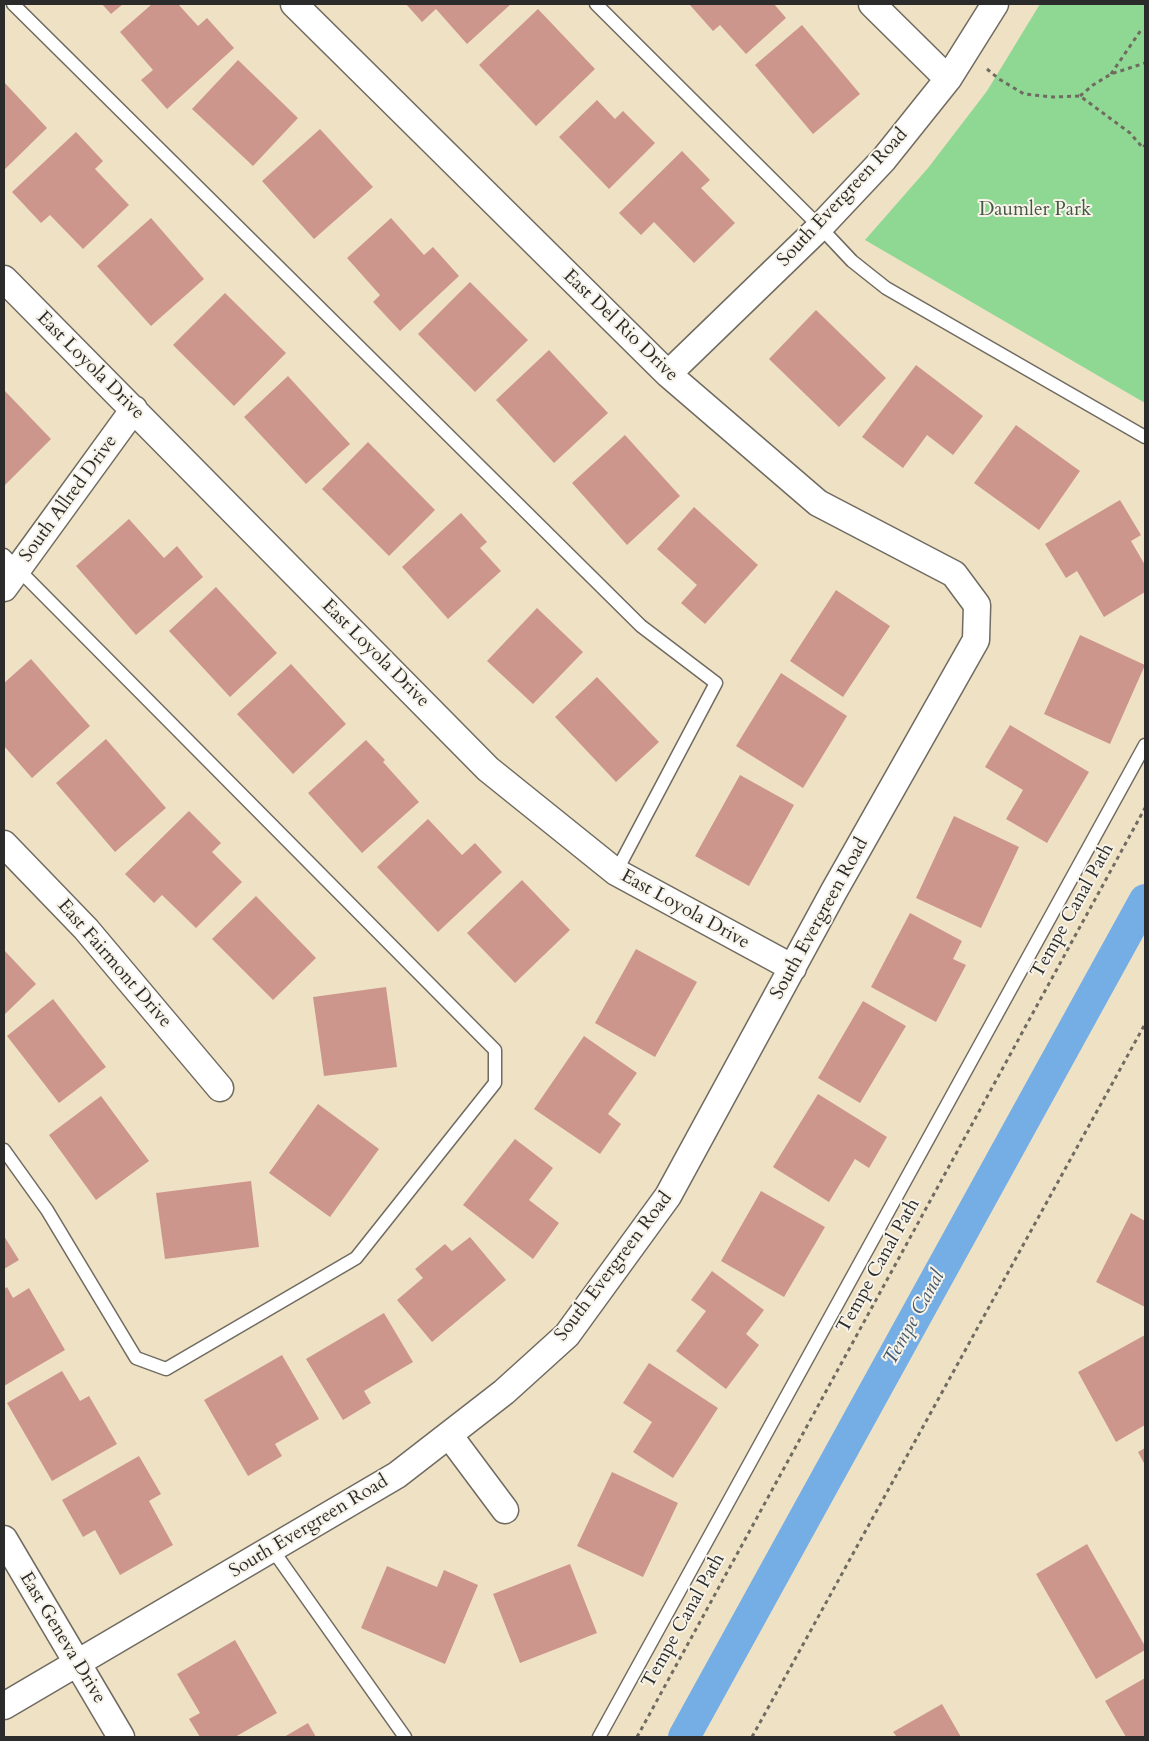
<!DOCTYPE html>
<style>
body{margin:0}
#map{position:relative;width:1149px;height:1741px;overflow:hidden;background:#efe1c4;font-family:Cardo,serif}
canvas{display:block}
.frame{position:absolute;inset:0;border:5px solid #2b2b2b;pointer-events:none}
</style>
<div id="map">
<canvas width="1149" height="1741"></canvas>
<div class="frame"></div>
</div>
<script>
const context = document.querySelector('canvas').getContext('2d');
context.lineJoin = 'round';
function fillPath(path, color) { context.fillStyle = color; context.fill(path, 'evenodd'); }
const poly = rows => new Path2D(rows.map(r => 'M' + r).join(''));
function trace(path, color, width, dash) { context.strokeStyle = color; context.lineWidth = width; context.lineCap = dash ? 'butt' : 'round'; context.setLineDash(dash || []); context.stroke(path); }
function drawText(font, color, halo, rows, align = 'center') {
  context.font = font + ' Cardo,serif'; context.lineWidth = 4; context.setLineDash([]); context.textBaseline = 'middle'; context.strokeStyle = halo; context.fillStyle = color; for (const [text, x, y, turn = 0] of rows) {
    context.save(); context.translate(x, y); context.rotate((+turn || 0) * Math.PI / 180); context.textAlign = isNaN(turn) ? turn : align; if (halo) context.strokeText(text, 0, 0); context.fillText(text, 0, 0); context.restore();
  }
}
const green = poly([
 [1040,4,1145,4,1145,403,865,240,928,168,987,91]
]);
const canal = poly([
 [684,1737,1145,900]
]);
const building = poly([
 [102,4,123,4,111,14],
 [152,4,178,4,198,26,207,18,234,48,167,109,141,80,153,70,120,32],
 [406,4,511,4,467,44,436,9,422,22],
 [689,4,774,4,786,18,746,54,720,25,713,31],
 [538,9,595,69,536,126,479,65],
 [802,25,860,94,813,134,755,65],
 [238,60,298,118,253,166,192,109],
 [4,82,47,128,4,170],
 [597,100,615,119,623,111,655,143,609,189,559,137],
 [320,129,373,187,314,239,262,181],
 [76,132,103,161,95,169,129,205,83,249,50,215,41,223,12,192],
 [682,151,710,180,701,188,735,223,694,263,654,222,641,235,619,213],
 [151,218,204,279,151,326,97,266],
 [391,218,424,255,433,247,459,276,400,331,373,302,380,295,347,258],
 [470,282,528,340,475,392,418,334],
 [225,293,286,353,234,406,173,345],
 [816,310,886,378,839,427,769,359],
 [549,350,608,413,554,463,496,400],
 [916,365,983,416,953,455,927,435,903,468,862,437],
 [288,376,350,444,306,484,244,417],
 [4,390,51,439,5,485,4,484],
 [1016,425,1080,471,1039,530,974,483],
 [625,435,680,496,627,545,572,483],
 [368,442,435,510,389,556,322,489],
 [1120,500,1141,535,1131,541,1145,565,1145,592,1104,617,1077,571,1066,578,1045,544],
 [694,507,758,565,705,624,681,603,697,585,657,549],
 [461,513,487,542,480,548,501,571,448,619,402,567],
 [129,519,164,558,177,546,203,577,136,635,76,566],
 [216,587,277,653,230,697,169,631],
 [836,590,890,626,843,697,790,661],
 [537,608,583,652,533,704,487,661],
 [1080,635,1145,665,1110,744,1044,714],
 [31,659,90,726,32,778,4,746,4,683],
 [291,664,346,724,293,774,237,714],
 [781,673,847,716,803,788,736,746],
 [597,677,659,742,616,782,555,717],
 [1010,725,1089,772,1047,843,1006,819,1023,790,985,767],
 [106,739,166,808,115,852,56,783],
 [366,740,385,760,383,762,419,802,362,853,308,793],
 [740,775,794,805,749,886,695,856],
 [189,811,221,843,212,852,242,882,196,928,162,895,154,903,125,874],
 [954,816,1019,847,981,928,916,898],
 [428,819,462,855,475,843,502,872,438,932,377,867],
 [522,880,570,930,515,983,467,933],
 [256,896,316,958,273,1000,212,939],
 [910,913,962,941,953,959,966,965,936,1022,871,987],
 [636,949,697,982,655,1057,595,1023],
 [4,950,36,984,4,1015],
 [386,987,397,1067,324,1076,313,997],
 [53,999,106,1067,59,1103,7,1036],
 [863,1001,906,1026,860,1103,818,1078],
 [584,1036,637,1073,608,1114,621,1124,600,1154,534,1109],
 [818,1094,887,1137,869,1168,855,1159,829,1202,773,1167],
 [101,1096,149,1161,96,1200,49,1135],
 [318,1104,379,1149,330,1217,269,1173],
 [515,1139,553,1168,529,1200,559,1223,533,1259,463,1205],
 [251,1181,259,1247,165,1259,156,1193],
 [761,1191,825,1227,784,1297,721,1261],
 [1131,1213,1145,1221,1145,1307,1096,1282],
 [4,1236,19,1260,4,1269],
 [470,1237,506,1280,432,1342,397,1300,423,1278,415,1269,445,1244,452,1251],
 [712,1271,764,1310,746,1334,759,1345,726,1389,676,1351,706,1311,691,1300],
 [7,1287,13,1298,29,1288,65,1350,4,1386,4,1289],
 [384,1313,413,1362,364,1391,371,1403,343,1420,306,1359],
 [1145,1335,1145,1425,1116,1442,1078,1372],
 [282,1355,319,1419,275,1444,282,1456,248,1476,204,1400],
 [649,1363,718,1408,673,1478,633,1452,652,1422,623,1403],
 [62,1371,80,1401,89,1396,117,1444,52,1481,7,1403],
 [1145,1448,1145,1465,1138,1452],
 [139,1456,161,1494,149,1501,173,1545,120,1575,95,1530,83,1537,62,1500],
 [612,1472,678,1503,643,1577,577,1546],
 [1087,1544,1145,1646,1145,1650,1096,1679,1036,1574],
 [570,1564,597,1633,520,1663,493,1594],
 [387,1566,437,1587,444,1570,478,1585,445,1664,361,1628],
 [235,1640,277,1713,235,1737,200,1737,189,1719,200,1713,177,1674],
 [1145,1678,1145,1737,1126,1737,1105,1701],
 [942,1704,961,1737,897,1737,893,1732],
 [308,1723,316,1737,284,1737]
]);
const path = poly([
 [987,69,999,79,1024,94,1053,97,1080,96,1130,133,1143,148,1145,145],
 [1111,74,1141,30],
 [1080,96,1093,85,1111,74,1145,63],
 [637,1737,1145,808],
 [752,1737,1145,1024]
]);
const lane = poly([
 [13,4,641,626,716,683,616,872],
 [596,4,820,227,852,261,886,288,1145,437],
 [4,555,495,1050,495,1083,356,1258,166,1369,136,1358,47,1210,4,1150],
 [272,1549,405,1737],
 [599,1737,1145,745]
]);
const street = poly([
 [872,4,948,79],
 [4,279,488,769,616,872,793,968],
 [668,374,820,227,884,159,948,79,995,4],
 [4,588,134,409],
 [4,844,86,929,220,1088],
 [449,1435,505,1510],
 [4,1539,121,1737],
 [4,1706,397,1475,504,1392,567,1335,668,1196,834,891,976,640,977,605,954,574,818,503,668,374,294,4]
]);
const streetNames = [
 ["South Evergreen Road",843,198,-47],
 ["East Del Rio Drive",620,326,44],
 ["East Loyola Drive",90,366,45],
 ["South Allred Drive",69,499,-54],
 ["East Loyola Drive",375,654,45],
 ["East Loyola Drive",685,910,29],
 ["Tempe Canal Path",1073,911,-61],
 ["South Evergreen Road",820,919,-61],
 ["East Fairmont Drive",114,964,49],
 ["Tempe Canal Path",879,1266,-61],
 ["South Evergreen Road",614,1267,-53],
 ["South Evergreen Road",309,1527,-31],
 ["Tempe Canal Path",684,1621,-61],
 ["East Geneva Drive",62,1638,59]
];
const parkNames = [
 ["Daumler Park",1035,211]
];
const waterNames = [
 ["Tempe Canal",915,1318,-61]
];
fillPath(green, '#8fd893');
trace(canal, '#75aee5', 32);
fillPath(building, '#cd968d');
trace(lane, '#706b61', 15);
trace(street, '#706b61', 29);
trace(path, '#706b61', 3, [4, 4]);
trace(lane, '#fff', 12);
trace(street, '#fff', 26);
drawText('19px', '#2b2b2b', '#f7f3e8', streetNames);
drawText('19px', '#445645', '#f7f3e8', parkNames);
drawText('italic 20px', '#45596c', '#f7f3e8', waterNames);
</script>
